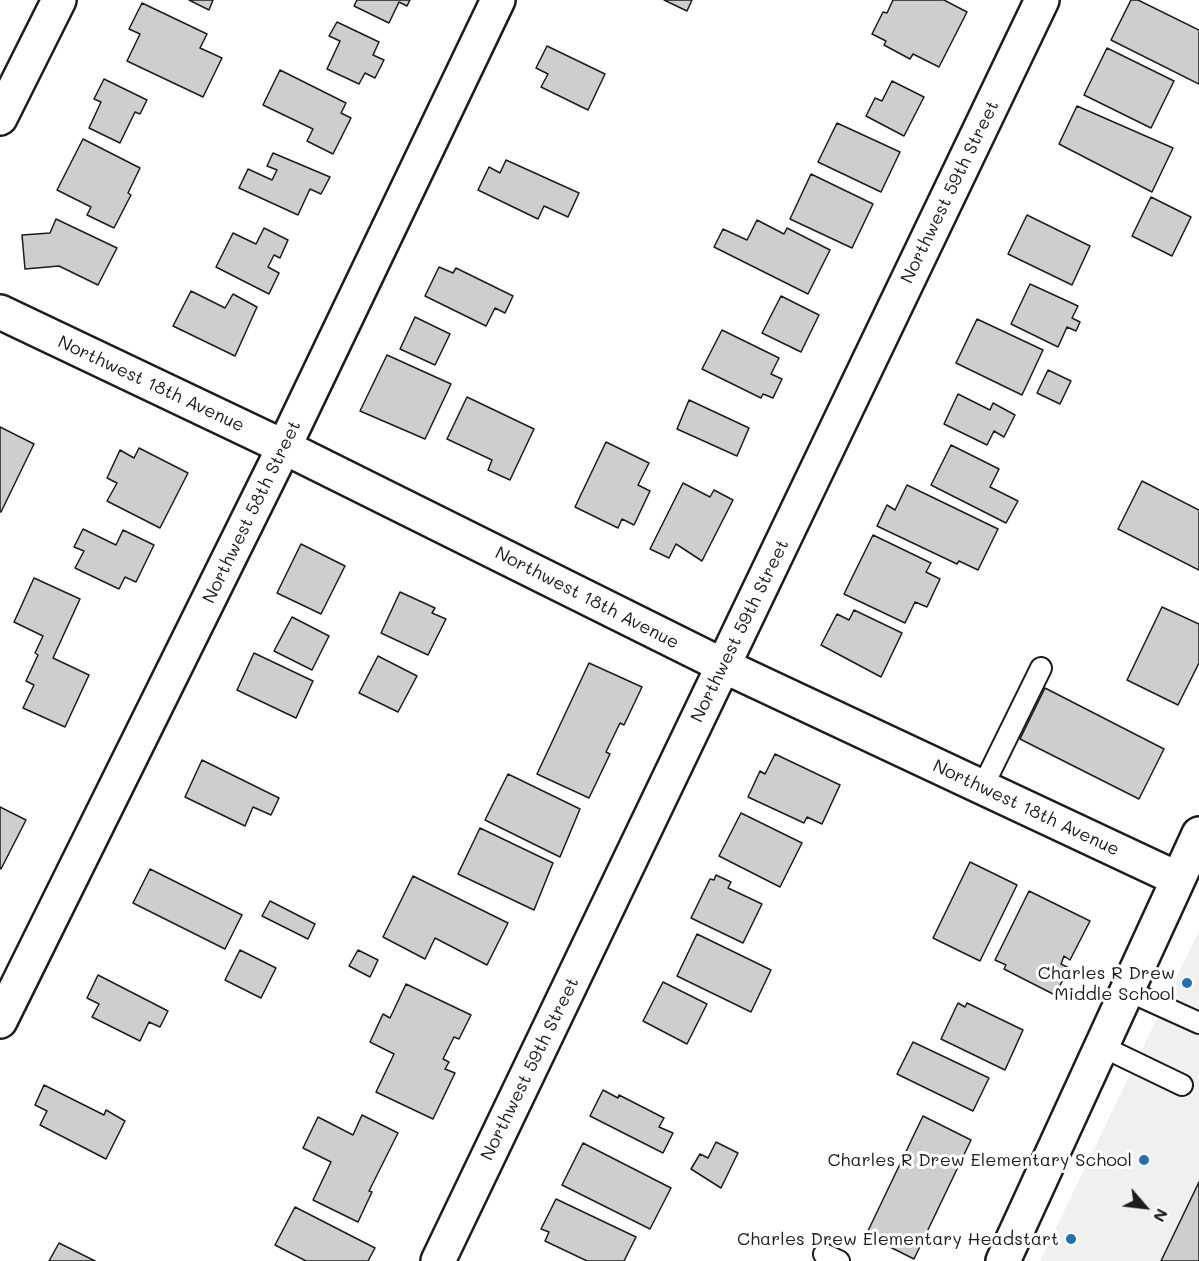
<!DOCTYPE html>
<style>
body{margin:0}
#map{position:relative;width:1199px;height:1261px;overflow:hidden;background:#fff;font-family:Mali,sans-serif}
canvas{display:block}
.north{position:absolute;left:1115px;top:1177px;width:60px;height:60px;-webkit-text-stroke:4px #fff;paint-order:stroke;rotate:118deg;font-size:16px;font-weight:700;line-height:24px;text-align:center;color:#1c1c1c}
.north::after{content:'';display:block;margin:auto;width:21px;height:27px;background:#1c1c1c;clip-path:polygon(50% 0,100% 100%,50% 72%,0 100%)}
</style>
<div id="map">
<canvas width="1199" height="1261"></canvas>
<div class="north">N</div>
</div>
<script>
const context = document.querySelector('canvas').getContext('2d');
context.lineJoin = 'round';
function fillPath(path, color) { context.fillStyle = color; context.fill(path, 'evenodd'); }
const poly = rows => new Path2D(rows.map(r => 'M' + r).join(''));
function trace(path, color, width, dash) { context.strokeStyle = color; context.lineWidth = width; context.lineCap = dash ? 'butt' : 'round'; context.setLineDash(dash || []); context.stroke(path); }
function drawText(font, color, halo, rows, align = 'center') {
  context.font = font + ' Mali,sans-serif'; context.lineWidth = 6; context.setLineDash([]); context.textBaseline = 'middle'; context.strokeStyle = halo; context.fillStyle = color; for (const [text, x, y, turn = 0] of rows) {
    context.save(); context.translate(x, y); context.rotate((+turn || 0) * Math.PI / 180); context.textAlign = isNaN(turn) ? turn : align; if (halo) context.strokeText(text, 0, 0); context.fillText(text, 0, 0); context.restore();
  }
}
const built = poly([
 [1199,931,1199,1261,1040,1261,1149,1035]
]);
const building = poly([
 [189,0,213,0,209,10,189,0],
 [357,0,410,0,407,6,399,2,389,23,354,6,357,0],
 [664,0,692,0,687,11,664,0],
 [893,0,944,0,967,12,939,67,913,54,910,59,884,45,886,41,872,34,883,12,887,13,893,0],
 [1131,0,1138,0,1199,30,1199,84,1111,40,1131,0],
 [142,3,207,34,200,48,222,58,203,97,127,61,140,34,129,29,142,3],
 [337,22,379,42,373,55,384,60,375,78,365,73,359,84,327,69,340,41,329,36,337,22],
 [547,46,605,74,588,110,541,87,548,74,536,68,547,46],
 [1107,48,1174,81,1151,128,1084,95,1107,48],
 [280,70,346,103,341,113,351,118,333,154,307,141,313,129,263,105,280,70],
 [104,79,147,100,140,114,135,112,120,143,89,128,101,102,94,99,104,79],
 [892,81,924,97,904,136,866,116,875,98,882,101,892,81],
 [1077,106,1173,148,1152,192,1059,144,1077,106],
 [837,123,900,152,881,192,818,162,837,123],
 [83,139,140,168,128,193,131,195,114,228,87,215,91,207,57,190,83,139],
 [273,153,330,177,321,194,310,189,298,215,239,188,248,169,272,180,277,170,267,166,273,153],
 [506,160,579,193,568,217,544,206,538,219,478,190,489,167,500,173,506,160],
 [811,174,873,204,852,248,790,219,811,174],
 [1151,197,1191,217,1172,256,1132,236,1151,197],
 [1027,215,1090,246,1072,285,1008,254,1027,215],
 [56,219,117,248,98,285,59,266,25,269,22,235,50,233,56,219],
 [757,220,784,234,787,228,830,250,808,294,714,247,723,229,747,240,757,220],
 [264,228,288,240,280,258,274,255,268,267,279,273,269,294,216,267,233,233,256,244,264,228],
 [439,267,453,273,456,268,513,296,505,313,495,308,486,326,425,296,439,267],
 [1030,284,1078,306,1072,318,1080,322,1076,331,1067,327,1058,347,1011,324,1030,284],
 [191,291,225,308,233,294,257,307,235,356,173,326,191,291],
 [781,296,819,315,801,352,762,333,781,296],
 [415,317,450,334,435,365,400,349,415,317],
 [977,319,1043,350,1022,395,956,363,977,319],
 [722,330,779,358,771,374,782,379,773,398,763,394,761,398,702,369,722,330],
 [387,355,451,384,425,439,360,411,387,355],
 [1048,370,1071,381,1060,404,1037,393,1048,370],
 [958,394,990,410,993,403,1015,415,1004,437,994,431,987,445,944,424,958,394],
 [467,397,534,429,510,480,488,470,492,460,447,439,467,397],
 [689,400,749,428,737,456,677,429,689,400],
 [0,427,34,444,1,512,0,512,0,427],
 [606,442,649,463,638,485,650,491,634,525,622,519,618,528,575,507,606,442],
 [951,445,999,469,990,487,1018,501,1006,523,931,485,951,445],
 [139,448,188,473,160,528,107,501,117,483,107,478,120,450,134,458,139,448],
 [1142,481,1199,510,1199,570,1118,529,1142,481],
 [683,483,710,497,714,490,733,500,702,561,676,544,669,558,650,549,683,483],
 [907,485,998,529,978,570,959,561,957,564,877,526,887,505,895,510,907,485],
 [83,529,116,545,123,530,154,545,136,582,125,577,119,589,75,568,84,551,74,547,83,529],
 [873,535,931,563,926,572,940,579,927,607,915,602,905,623,844,594,873,535],
 [301,544,345,566,321,614,277,593,301,544],
 [34,578,80,599,53,658,89,675,65,727,23,708,34,685,26,681,38,655,35,653,43,636,14,622,34,578],
 [400,592,435,608,432,613,446,619,428,655,381,633,400,592],
 [1162,607,1199,624,1199,663,1178,705,1127,680,1162,607],
 [854,610,902,633,881,677,821,645,837,614,849,620,854,610],
 [292,617,329,636,312,670,274,651,292,617],
 [254,653,313,681,296,718,237,690,254,653],
 [378,656,417,676,398,712,359,693,378,656],
 [589,663,642,687,624,725,620,723,606,752,610,754,589,798,537,774,589,663],
 [1045,688,1164,749,1139,799,1020,739,1045,688],
 [775,754,840,785,822,824,807,817,804,823,748,797,760,771,765,774,775,754],
 [202,760,279,798,271,815,253,807,245,826,185,797,202,760],
 [508,774,580,809,560,857,485,820,508,774],
 [0,807,26,820,1,869,0,868,0,807],
 [741,813,802,843,780,887,719,856,741,813],
 [480,828,553,863,534,910,458,874,480,828],
 [970,862,1017,885,980,961,933,938,970,862],
 [150,869,242,915,225,949,133,903,150,869],
 [716,875,731,882,728,888,762,904,743,943,691,918,710,879,714,880,716,875],
 [413,876,508,923,487,965,435,938,425,959,383,937,413,876],
 [1029,891,1090,921,1070,960,1064,956,1061,964,1069,968,1055,995,1004,969,1006,965,995,960,1029,891],
 [270,901,315,924,308,939,262,916,270,901],
 [697,934,771,970,751,1012,677,976,697,934],
 [240,950,276,968,261,998,225,980,240,950],
 [358,950,378,960,370,977,349,966,358,950],
 [98,975,168,1011,160,1027,149,1022,140,1041,92,1017,99,1004,87,998,98,975],
 [663,982,707,1004,687,1044,643,1021,663,982],
 [406,984,471,1015,459,1039,454,1037,443,1059,449,1062,445,1069,455,1073,433,1119,376,1092,394,1054,370,1042,383,1014,390,1018,406,984],
 [958,1003,965,1007,967,1003,1023,1030,1005,1070,941,1039,958,1003],
 [913,1042,989,1078,973,1111,897,1074,913,1042],
 [44,1085,104,1115,106,1110,125,1121,106,1159,40,1125,47,1111,35,1105,44,1085],
 [603,1090,618,1098,619,1095,664,1118,659,1127,673,1133,663,1153,590,1116,603,1090],
 [362,1115,398,1133,369,1191,372,1192,358,1222,313,1200,331,1162,303,1148,318,1117,353,1135,362,1115],
 [923,1116,971,1140,914,1259,866,1235,923,1116],
 [716,1142,738,1153,721,1188,691,1169,700,1154,708,1158,716,1142],
 [583,1143,671,1188,650,1229,562,1185,583,1143],
 [1199,1182,1199,1261,1161,1261,1199,1182],
 [556,1199,636,1237,624,1261,587,1261,545,1241,549,1232,541,1229,556,1199],
 [295,1207,375,1248,368,1261,306,1261,275,1245,295,1207],
 [59,1243,95,1261,49,1261,59,1243]
]);
const lane = poly([
 [982,788,1041,668],
 [1126,990,1199,1023],
 [1101,1046,1182,1085],
 [824,1254,839,1261]
]);
const street = poly([
 [0,118,59,0],
 [0,312,284,447,724,666,1178,879],
 [0,1021,284,447,498,0],
 [438,1261,1042,0],
 [1003,1261,1199,834]
]);
const markers = [
 [1187,983,6,"#1f6fb2"],
 [1144,1160,6,"#1f6fb2"],
 [1071,1239,6,"#1f6fb2"]
];
const streetNames = [
 ["Northwest 59th Street",950,192,-64],
 ["Northwest 18th Avenue",151,384,25],
 ["Northwest 58th Street",252,512,-64],
 ["Northwest 18th Avenue",587,598,27],
 ["Northwest 59th Street",740,631,-64],
 ["Northwest 18th Avenue",1026,808,25],
 ["Northwest 59th Street",530,1069,-64]
];
const poiNames = [
 ["Charles R Drew",1175,973],
 ["Middle School",1175,994],
 ["Charles R Drew Elementary School",1132,1160],
 ["Charles Drew Elementary Headstart",1059,1239]
];
fillPath(built, '#f0f0f0');
fillPath(building, '#cecece');
trace(building, '#1c1c1c', 1.5);
trace(lane, '#1c1c1c', 24);
trace(street, '#1c1c1c', 38);
trace(lane, '#fff', 20);
trace(street, '#fff', 33);
for (const [x, y, r, color] of markers) { const dot = new Path2D(); dot.arc(x, y, r, 0, 2 * Math.PI); context.fillStyle = color; context.fill(dot); trace(dot, '#fff', 2); }
drawText('18px', '#1c1c1c', '#fff', streetNames);
drawText('18px', '#1c1c1c', '#fff', poiNames, 'right');
</script>
